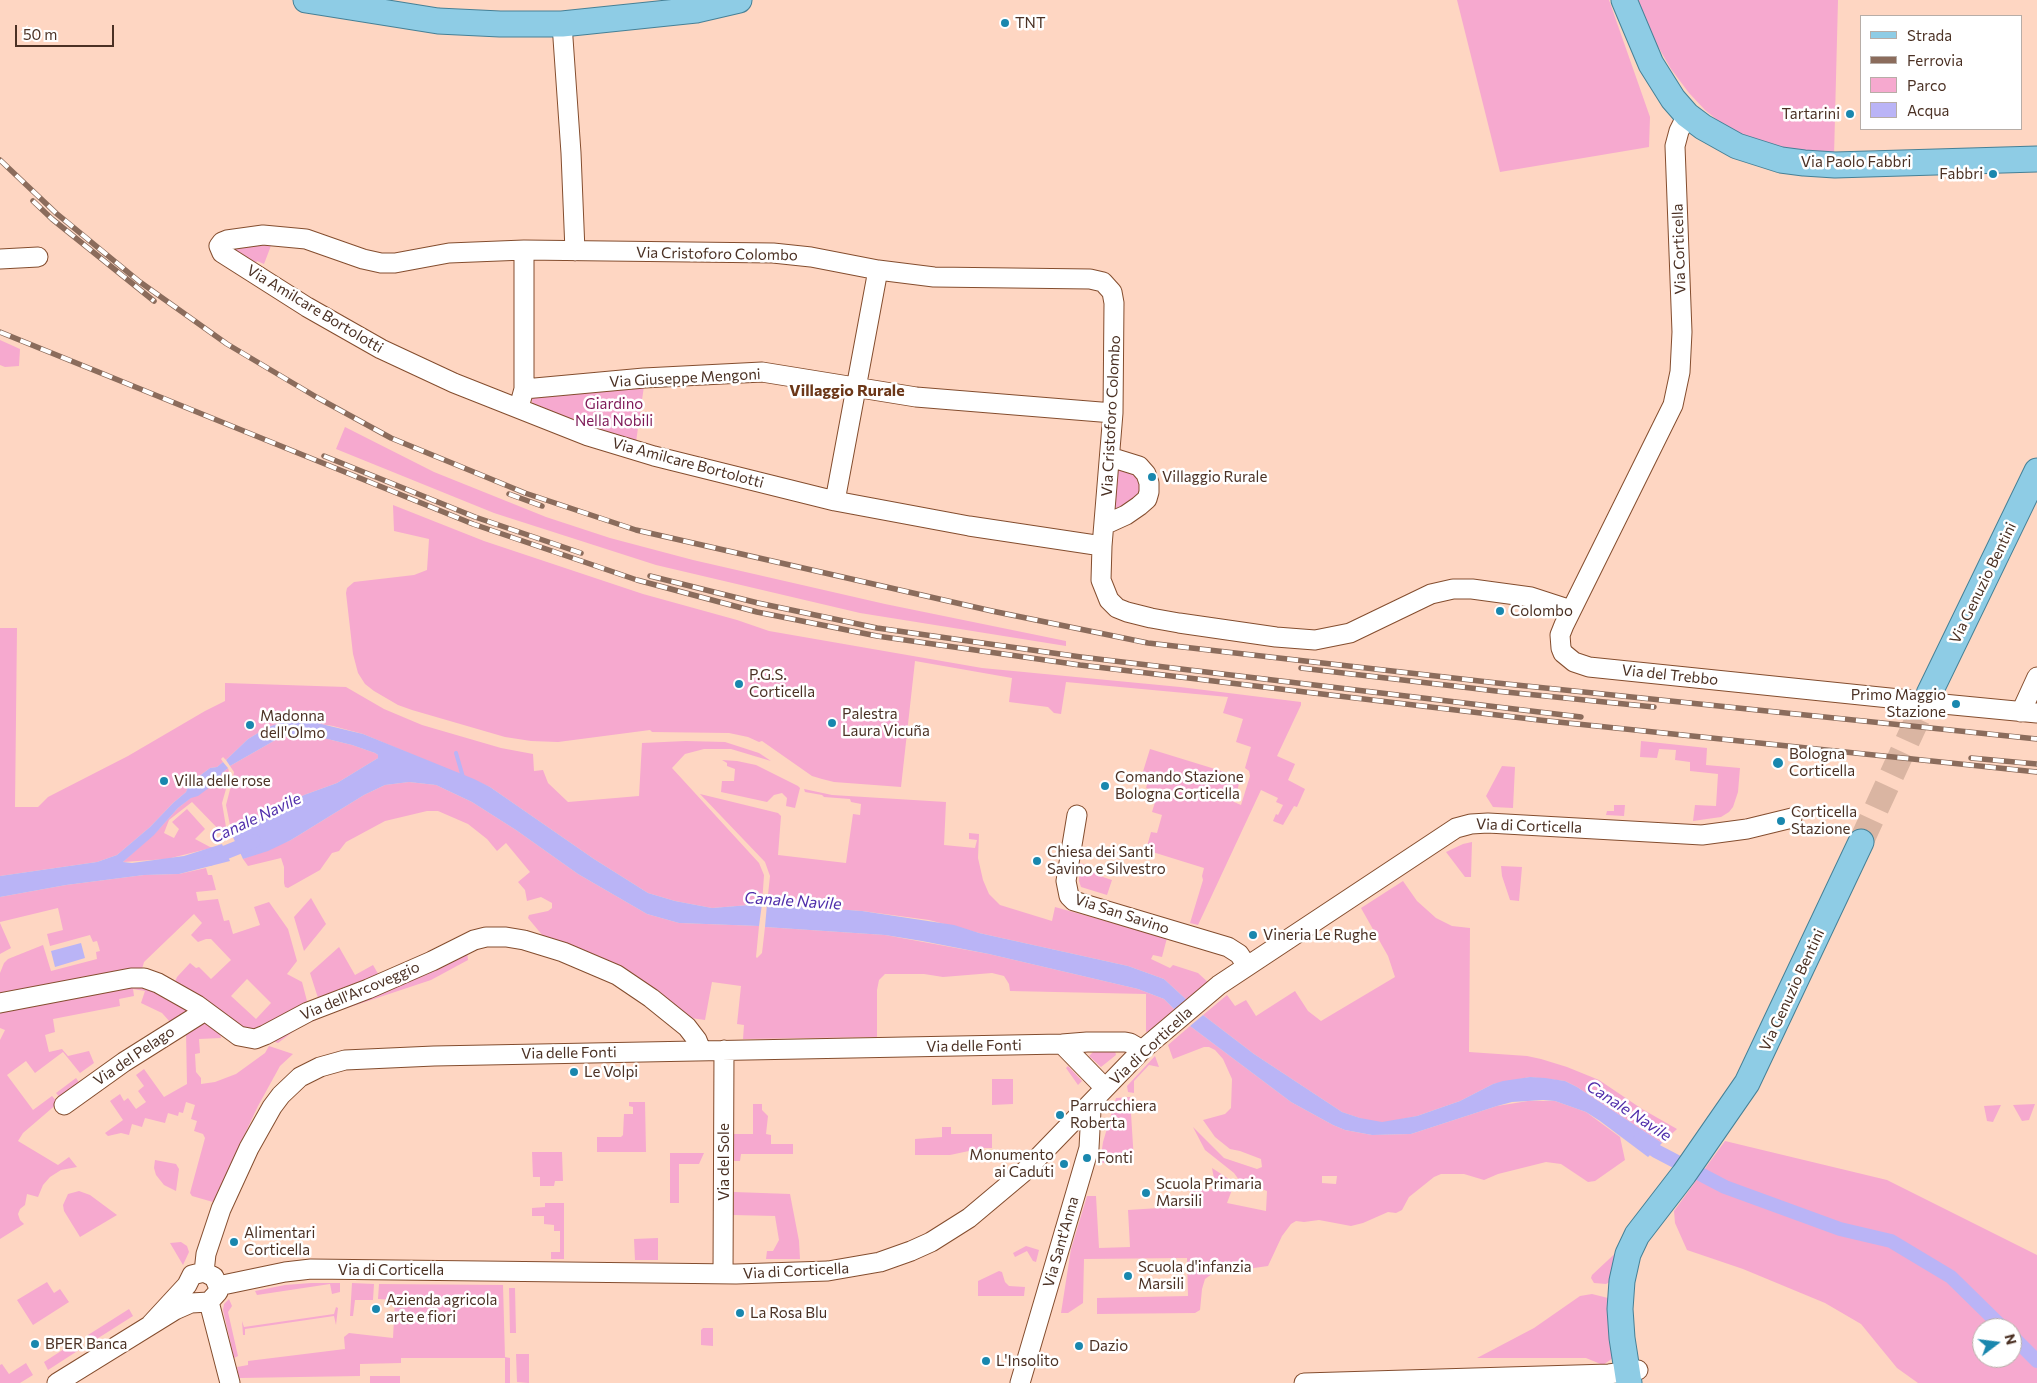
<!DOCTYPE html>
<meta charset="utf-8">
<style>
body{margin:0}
#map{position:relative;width:2037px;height:1383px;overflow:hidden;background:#fed6c2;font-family:Commissioner,sans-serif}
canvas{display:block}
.legend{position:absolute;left:1860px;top:15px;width:162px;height:115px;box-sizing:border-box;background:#fff;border:1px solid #b7ada7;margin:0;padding:6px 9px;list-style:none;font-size:15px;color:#4b3124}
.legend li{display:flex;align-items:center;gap:10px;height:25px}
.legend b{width:25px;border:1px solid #b7ada7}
.north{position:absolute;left:1972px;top:1318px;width:50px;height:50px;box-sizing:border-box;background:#fff;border:1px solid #b7ada7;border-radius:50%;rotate:75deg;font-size:14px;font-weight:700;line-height:20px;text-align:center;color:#4b3124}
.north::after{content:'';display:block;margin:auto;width:18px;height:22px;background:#1987ae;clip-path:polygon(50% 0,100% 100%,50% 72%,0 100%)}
.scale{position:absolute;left:15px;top:25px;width:99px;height:22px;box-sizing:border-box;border:2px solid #4b3124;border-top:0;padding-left:6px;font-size:15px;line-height:18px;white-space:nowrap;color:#4b3124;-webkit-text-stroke:4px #fff;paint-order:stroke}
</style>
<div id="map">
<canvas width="2037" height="1383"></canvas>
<ul class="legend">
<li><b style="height:6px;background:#8ecce5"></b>Strada</li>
<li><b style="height:6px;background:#8b6c5c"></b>Ferrovia</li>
<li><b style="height:14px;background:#f6a9cf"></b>Parco</li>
<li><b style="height:14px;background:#bab4f6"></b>Acqua</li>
</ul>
<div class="north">N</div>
<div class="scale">50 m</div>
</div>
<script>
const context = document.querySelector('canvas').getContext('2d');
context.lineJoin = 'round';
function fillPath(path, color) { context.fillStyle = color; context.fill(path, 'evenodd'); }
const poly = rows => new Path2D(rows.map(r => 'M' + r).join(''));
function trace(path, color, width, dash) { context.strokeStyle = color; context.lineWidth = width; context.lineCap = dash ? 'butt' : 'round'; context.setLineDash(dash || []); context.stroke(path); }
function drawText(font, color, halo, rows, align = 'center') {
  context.font = font + ' Commissioner,sans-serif'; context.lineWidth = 5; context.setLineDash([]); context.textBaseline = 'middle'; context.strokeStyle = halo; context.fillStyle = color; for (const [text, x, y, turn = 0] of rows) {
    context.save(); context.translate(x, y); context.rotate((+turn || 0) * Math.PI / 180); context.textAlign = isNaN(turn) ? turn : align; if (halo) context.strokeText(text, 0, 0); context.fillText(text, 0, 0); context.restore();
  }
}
const green = poly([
 [1457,0,1609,0,1650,117,1649,147,1500,172],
 [1637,0,1838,0,1834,156,1785,150,1732,132,1705,110,1689,93,1671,69,1656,43],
 [272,243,264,264,257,261,254,267,229,249],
 [0,340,20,349,19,366,5,367,0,365],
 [644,386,636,442,533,409,532,400,532,395],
 [345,427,434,472,546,517,610,538,693,560,885,604,1066,641,1066,646,860,613,656,565,494,513,336,449],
 [1120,468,1138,474,1142,493,1119,508,1117,511,1112,510,1117,470],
 [393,505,484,541,643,594,737,620,769,631,982,668,1180,687,1301,702,1301,705,1277,756,1295,764,1288,780,1305,789,1297,807,1294,806,1283,825,1273,821,1276,814,1278,815,1283,805,1276,802,1278,798,1261,790,1198,925,1190,923,1203,880,1202,876,1204,868,1146,850,1151,832,1157,833,1162,815,1152,812,1158,792,1146,788,1148,781,1141,778,1150,749,1241,777,1234,802,1241,805,1250,776,1249,771,1245,768,1251,747,1236,742,1243,719,1223,713,1228,697,1066,682,1061,714,1054,713,1048,707,1009,702,1012,678,915,661,901,787,834,782,822,779,812,776,762,741,759,742,748,737,729,733,652,732,650,730,558,742,531,741,505,737,412,710,398,705,374,691,365,684,358,673,353,654,346,593,347,588,354,582,414,575,427,570,429,539,394,531],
 [0,628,17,628,15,807,38,807,48,797,128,756,205,711,225,701,225,683,346,687,384,709,422,725,501,748,533,754,534,771,543,770,548,783,568,802,639,796,642,743,686,741,725,742,759,753,771,761,731,749,704,749,685,754,672,768,759,863,764,875,762,904,712,908,675,901,648,893,594,859,490,787,363,734,333,726,301,721,286,721,268,727,248,739,226,760,223,757,221,759,223,762,217,767,210,768,198,777,188,787,186,792,173,803,150,827,117,855,97,862,0,876],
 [297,734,307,734,352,745,375,753,378,755,378,758,337,783,304,795,242,827,232,835,226,805,233,778,234,772,230,766,279,738],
 [1641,741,1707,748,1706,765,1740,768,1738,792,1733,807,1729,812,1721,817,1693,821,1695,805,1716,806,1718,774,1690,771,1690,762,1675,760,1676,750,1659,749,1657,758,1640,757],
 [722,760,737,761,756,765,798,786,800,788,795,808,786,806,787,798,782,793,774,795,767,802,721,792,722,781,734,781,735,769,727,766,727,763],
 [1502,766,1515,767,1513,808,1493,807,1486,796],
 [228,768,230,775,222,803,228,839,192,802,169,820,164,833,174,838,179,829,172,822,187,809,205,829,195,839,210,847,215,847,167,859,123,862,160,828,178,808],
 [409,782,436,785,472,802,516,830,578,874,647,914,679,923,759,926,756,957,757,958,762,953,765,927,885,935,989,954,1138,989,1164,999,1177,1012,1155,1030,1146,1032,1146,994,1010,991,1009,984,1004,976,992,973,943,977,924,974,885,974,879,980,877,990,877,1037,743,1039,744,1025,737,1024,741,986,712,982,705,1020,691,1018,666,1000,543,936,528,918,529,915,548,911,552,908,552,903,541,897,527,901,525,890,518,882,530,872,506,843,497,851,487,839,468,824,438,811,427,811,385,821,346,842,339,851,332,853,320,870,288,888,285,887,284,883,284,867,281,858,248,866,243,859,291,840,364,795,385,785],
 [804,789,832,795,946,802,944,845,975,848,977,840,969,839,969,833,979,834,978,858,983,880,989,894,1000,905,1052,921,1055,907,1167,938,1162,957,1153,955,1151,959,1170,968,1173,965,1198,973,1210,984,1189,1002,1164,979,1128,966,979,933,929,920,862,911,767,904,770,876,765,862,700,794,778,813,781,816,778,855,846,863,853,814,860,815,861,804,851,802,850,799,824,797,822,795,805,792],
 [1614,805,1625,805,1624,816,1606,815,1607,811,1614,811],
 [1472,842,1471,877,1465,877,1446,852,1463,844],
 [1080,863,1101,870,1100,876,1112,880,1107,895,1081,887,1079,881],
 [1501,866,1522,867,1519,901,1510,900,1502,876],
 [206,868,208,875,212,875,216,890,196,892,198,901,218,899,224,921,229,920,233,934,260,925,254,907,269,902,288,929,297,961,287,974,302,982,307,1001,304,1007,249,1032,175,982,177,977,190,963,196,968,199,967,211,979,231,960,211,939,206,939,198,942,191,935,202,923,194,914,144,962,142,969,0,996,0,973,4,963,8,959,43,945,51,971,97,959,96,952,100,951,97,941,93,942,90,935,50,946,47,934,63,930,58,908,0,922,0,897,66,885,144,875,179,874],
 [247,979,271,1003,256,1019,231,996],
 [1403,881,1417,901,1436,918,1452,926,1470,928,1469,1052,1527,1056,1541,1059,1567,1067,1599,1080,1642,1109,1677,1129,1662,1143,1577,1087,1565,1081,1530,1077,1493,1084,1460,1101,1417,1116,1387,1122,1371,1122,1342,1112,1254,1054,1203,1015,1227,995,1235,1006,1246,1000,1256,1016,1295,991,1308,1011,1321,1021,1395,977,1388,956,1361,908],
 [311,898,326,924,304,951,294,917],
 [0,923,11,948,0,954],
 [339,947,355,975,373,965,380,977,319,1001,310,973],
 [467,951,468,960,431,980,317,1018,316,1020,299,1027,278,1043,273,1041,295,1027],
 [134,986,149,988,187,1010,188,1012,171,1023,162,1013,141,1003,145,991,133,989,134,996,119,999,120,1006,53,1019,55,1032,45,1035,49,1052,62,1049,68,1056,89,1051,94,1063,80,1073,63,1052,35,1073,26,1061,7,1075,33,1110,52,1096,58,1103,23,1133,18,1141,58,1165,69,1157,77,1167,61,1170,50,1177,43,1185,38,1197,27,1194,25,1205,20,1209,18,1214,20,1220,24,1224,0,1239,0,1040,5,1030,0,1028,0,1012],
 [206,1022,220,1033,221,1038,199,1039,200,1053,195,1054,196,1072,201,1078,201,1084,215,1082,236,1074,265,1053,269,1046,293,1054,280,1066,258,1106,213,1202,192,1196,190,1193,205,1138,203,1134,194,1131,197,1121,191,1119,195,1105,186,1102,183,1113,179,1112,178,1116,168,1113,165,1123,145,1118,142,1127,132,1124,129,1135,121,1133,108,1136,105,1133,123,1120,110,1101,120,1094,124,1101,128,1098,136,1109,146,1102,138,1091,144,1086,136,1075,144,1069,164,1097,187,1084,186,1031],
 [1190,1026,1291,1102,1333,1125,1345,1130,1372,1135,1411,1134,1497,1106,1528,1101,1555,1101,1586,1112,1620,1137,1625,1160,1595,1181,1588,1182,1561,1164,1546,1162,1498,1174,1484,1180,1464,1174,1441,1174,1434,1177,1409,1197,1402,1210,1396,1213,1388,1212,1363,1223,1351,1226,1319,1220,1304,1222,1296,1221,1291,1224,1282,1236,1268,1266,1212,1274,1205,1279,1202,1289,1200,1310,1195,1313,1097,1314,1097,1298,1188,1296,1187,1258,1084,1259,1083,1303,1068,1313,1061,1313,1071,1249,1087,1196,1096,1196,1099,1248,1130,1247,1128,1210,1191,1206,1190,1190,1216,1189,1212,1168,1232,1181,1233,1187,1227,1203,1266,1211,1267,1191,1239,1180,1234,1173,1205,1150,1194,1129,1193,1127,1224,1158,1257,1169,1262,1167,1261,1159,1240,1151,1230,1149,1215,1137,1203,1120,1225,1114,1231,1108,1232,1079,1223,1059,1215,1050,1209,1047,1204,1047,1173,1059,1168,1045],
 [1322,1176,1337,1176,1336,1184,1322,1183],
 [1094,1051,1115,1051,1116,1055,1101,1067,1089,1056],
 [1155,1056,1159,1067,1149,1065,1134,1081,1134,1093,1128,1092,1127,1086],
 [1068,1066,1082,1081,1078,1085,1066,1068],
 [76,1078,81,1085,62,1100,56,1093],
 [992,1079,1013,1079,1013,1104,992,1105],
 [1130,1097,1134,1162,1100,1163,1103,1142,1116,1098],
 [629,1102,645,1102,646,1152,597,1152,597,1137,621,1137,623,1135,624,1114,633,1114,633,1107,629,1106],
 [753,1104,762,1104,762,1110,768,1116,766,1134,771,1135,771,1144,793,1144,793,1154,741,1154,740,1161,734,1161,734,1134,753,1134],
 [2035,1104,2029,1120,2022,1121,2013,1105],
 [2001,1105,1993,1122,1987,1121,1984,1106],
 [942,1127,951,1127,951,1134,992,1134,992,1148,983,1148,950,1155,915,1155,915,1139,942,1137],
 [1725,1141,1887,1180,2037,1255,2037,1383,1918,1383,1897,1368,1861,1324,1825,1303,1743,1269,1687,1250,1675,1223,1674,1211],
 [1982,1328,2012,1328,2012,1358,1982,1358],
 [532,1152,562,1152,563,1181,555,1181,554,1186,540,1186,540,1177,533,1177],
 [670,1153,704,1153,699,1164,679,1164,679,1203,670,1203],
 [155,1160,176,1164,179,1169,176,1191,164,1185,156,1175,154,1168],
 [79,1191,90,1195,117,1215,80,1237,64,1211,63,1205,68,1194],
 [734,1192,790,1194,799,1241,800,1259,766,1259,767,1251,773,1251,779,1240,775,1216,733,1215],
 [545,1203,564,1203,564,1259,551,1259,551,1252,560,1252,560,1231,554,1231,554,1225,544,1224,544,1216,532,1216,532,1208,545,1207],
 [658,1238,658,1260,635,1260,634,1239],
 [181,1242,187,1246,189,1252,183,1265,170,1243],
 [1026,1246,1039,1250,1036,1262,1033,1261,1027,1251,1015,1257,1013,1253],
 [1622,1247,1615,1279,1606,1284,1594,1283,1591,1278,1592,1275],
 [999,1271,1002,1272,1005,1282,1009,1286,1025,1287,1024,1296,978,1296,978,1281],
 [47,1282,54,1293,60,1289,69,1302,33,1325,17,1300],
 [311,1283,340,1283,340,1292,332,1294,330,1284,257,1295,255,1291,285,1285],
 [352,1283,374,1284,373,1300,355,1300,353,1316,350,1316],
 [379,1284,503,1285,505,1357,510,1358,510,1383,505,1383,505,1358,401,1358,401,1363,360,1364,360,1376,239,1378,237,1367,248,1365,248,1361,345,1349,344,1337,349,1333,393,1338,395,1300,378,1299],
 [509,1288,515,1288,516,1333,510,1333],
 [1592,1294,1612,1299,1616,1356,1603,1365,1586,1358,1477,1358,1534,1328,1580,1296],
 [229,1299,232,1306,228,1312,238,1356,234,1358,223,1310,224,1304],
 [336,1307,338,1308,336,1325,334,1316,245,1329,245,1335,243,1335,242,1321,244,1327,334,1314],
 [129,1309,133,1316,92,1342,88,1335],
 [703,1328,713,1328,713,1346,701,1345,701,1330],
 [75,1342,79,1350,48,1370,44,1362],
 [516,1354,529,1354,529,1383,517,1382],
 [26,1363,33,1375,20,1383,0,1383,0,1365,2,1364,9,1374],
 [370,1376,400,1376,400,1383,370,1383]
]);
const water = poly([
 [286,721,313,722,363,734,474,779,490,787,594,859,648,893,675,901,712,908,762,904,759,926,679,923,647,914,578,874,516,830,472,802,436,785,409,782,385,785,364,795,291,840,268,851,243,859,232,835,235,832,304,795,337,783,378,758,378,755,375,753,352,745,307,734,286,736,279,738,230,766,226,760,248,739,268,727],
 [223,762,228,768,222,773,218,781,198,796,191,798,178,808,154,835,123,862,132,863,184,856,222,844,230,861,179,874,144,875,66,885,0,897,0,876,97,862,117,855,150,827,173,803,186,792,188,787,198,777,210,768,217,767],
 [767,904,862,911,954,925,979,933,1128,966,1164,979,1189,1002,1177,1012,1164,999,1138,989,989,954,922,941,885,935,765,927],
 [81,943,85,958,55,967,51,951],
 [1203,1015,1254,1054,1342,1112,1360,1118,1382,1122,1417,1116,1460,1101,1493,1084,1503,1081,1530,1077,1545,1078,1565,1081,1577,1087,1662,1143,1648,1157,1600,1121,1586,1112,1555,1101,1543,1100,1512,1102,1497,1106,1411,1134,1372,1135,1345,1130,1333,1125,1291,1102,1190,1026]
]);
const stream = poly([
 [456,753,463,777]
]);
const canal = poly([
 [209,859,254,841],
 [1640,1140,1656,1151,1725,1187,1840,1229,1891,1241,1951,1277,2003,1328],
 [2012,1336,2037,1361]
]);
const majorTunnel = poly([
 [1861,842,1929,694]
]);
const minor = poly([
 [562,24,571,153,575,251],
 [1687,115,1679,131,1675,146,1682,332,1680,372,1673,405,1564,625,1560,635,1561,648,1563,653,1574,662,1589,667,1909,700],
 [0,259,38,257],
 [524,389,644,378,762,372,916,397,1113,413],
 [521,400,524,389,524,250],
 [835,501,878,270],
 [1104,525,1126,515,1139,506,1147,499,1149,492,1149,483,1146,474,1139,466,1110,457],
 [1102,546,969,526,835,501,654,456,588,436,454,383,381,349,307,307,222,253,219,246,222,242,227,240,263,235,306,239,363,259,381,263,395,263,449,253,524,250,773,253,811,257,878,270,934,277,1090,279,1103,282,1112,292,1114,303,1113,413,1102,546,1101,580,1109,600,1117,608,1127,612,1151,618,1179,623,1276,637,1315,640,1350,633,1431,594,1453,589,1472,589,1531,597,1571,610],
 [1943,704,2037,713],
 [2021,712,2037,677],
 [1077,815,1066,881,1069,896,1074,901,1228,947,1239,954,1247,966],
 [0,1003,131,978,144,978,158,983,197,1005,239,1036,255,1039,265,1035,308,1012,368,989,432,961,474,940,486,937,506,937,524,940,563,952,617,975,651,998,687,1027,697,1040,701,1050],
 [1062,1044,1105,1088],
 [64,1105,124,1062,205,1011],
 [204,1272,206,1254,221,1209,249,1148,272,1107,281,1095,300,1077,320,1067,345,1060,434,1056,1062,1044,1087,1042,1125,1042,1130,1043,1142,1050],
 [723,1274,724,1050],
 [218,1286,285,1272,311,1269,736,1274,828,1271,880,1262,911,1251,931,1242,969,1218,1025,1171,1142,1050,1219,985,1456,828,1471,824,1488,823,1702,835,1747,829,1792,818],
 [209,1302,230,1383],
 [57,1383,175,1310,191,1303,209,1302,218,1292,218,1286,214,1277,204,1272,192,1275,187,1285,151,1324],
 [1020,1383,1089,1148,1091,1110,1095,1099],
 [1304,1383,1609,1374,1638,1370]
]);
const major = poly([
 [306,0,438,21,500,24,562,24,696,10,739,0],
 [1624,0,1651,64,1673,99,1687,115,1703,127,1737,146,1781,160,1804,163,1835,165,2037,159],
 [1929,694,2037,471],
 [1629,1383,1622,1338,1620,1309,1622,1281,1628,1254,1637,1235,1684,1174,1747,1083,1861,842]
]);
const rail = poly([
 [0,160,56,213,140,282,227,344,318,398,391,438,525,493,636,530,992,611,1148,643,1497,683,2037,739],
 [33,201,52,219,154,301],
 [0,332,473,524,637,580,757,612,877,636,1080,665,1539,720,2037,772],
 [324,456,475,517,581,553],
 [509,494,542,506],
 [650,576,758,603,877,628,1081,657,1581,717],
 [1301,668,1496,691,1654,707],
 [1971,758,2037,764]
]);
const minorBridge = poly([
 [1909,700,1943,704]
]);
const markers = [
 [1005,23,5,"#1987ae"],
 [1850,114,5,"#1987ae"],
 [1993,174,5,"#1987ae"],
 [1152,477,5,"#1987ae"],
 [1500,611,5,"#1987ae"],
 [739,684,5,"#1987ae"],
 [1956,704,5,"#1987ae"],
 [832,723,5,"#1987ae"],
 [250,725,5,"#1987ae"],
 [1778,763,6,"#1987ae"],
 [164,781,5,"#1987ae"],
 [1105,786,5,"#1987ae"],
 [1781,821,5,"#1987ae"],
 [1037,861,5,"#1987ae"],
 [1253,935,5,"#1987ae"],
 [574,1072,5,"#1987ae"],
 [1060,1115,5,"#1987ae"],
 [1087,1158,5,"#1987ae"],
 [1064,1164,5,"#1987ae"],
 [1146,1193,5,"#1987ae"],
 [234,1242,5,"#1987ae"],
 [1128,1276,5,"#1987ae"],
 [376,1309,5,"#1987ae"],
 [740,1313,5,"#1987ae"],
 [35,1344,5,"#1987ae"],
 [1079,1346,5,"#1987ae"],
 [986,1361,5,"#1987ae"]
];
const poiNames = [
 ["TNT",1015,23],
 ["Tartarini",1840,114,"right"],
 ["Fabbri",1983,174,"right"],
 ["Villaggio Rurale",1162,477],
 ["Colombo",1510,611],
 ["P.G.S.",749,675],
 ["Corticella",749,692],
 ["Primo Maggio",1946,695,"right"],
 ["Stazione",1946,712,"right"],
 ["Palestra",842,714],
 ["Laura Vicuña",842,731],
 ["Madonna",260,716],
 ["dell'Olmo",260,733],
 ["Bologna",1789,754],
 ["Corticella",1789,771],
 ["Comando Stazione",1115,777],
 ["Bologna Corticella",1115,794],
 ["Villa delle rose",174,781],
 ["Corticella",1791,812],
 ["Stazione",1791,829],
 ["Chiesa dei Santi",1047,852],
 ["Savino e Silvestro",1047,869],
 ["Vineria Le Rughe",1263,935],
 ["Le Volpi",584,1072],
 ["Parrucchiera",1070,1106],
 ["Roberta",1070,1123],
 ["Monumento",1054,1155,"right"],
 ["ai Caduti",1054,1172,"right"],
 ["Fonti",1097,1158],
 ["Scuola Primaria",1156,1184],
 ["Marsili",1156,1201],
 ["Alimentari",244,1233],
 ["Corticella",244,1250],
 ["Scuola d'infanzia",1138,1267],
 ["Marsili",1138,1284],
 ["Azienda agricola",386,1300],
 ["arte e fiori",386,1317],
 ["La Rosa Blu",750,1313],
 ["BPER Banca",45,1344],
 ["Dazio",1089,1346],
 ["L'Insolito",996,1361]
];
const streetNames = [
 ["Via Paolo Fabbri",1856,162],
 ["Via Corticella",1679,249,-92],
 ["Via Cristoforo Colombo",717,254,1],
 ["Via Amilcare Bortolotti",315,309,31],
 ["Via Giuseppe Mengoni",685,378,-3],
 ["Via Cristoforo Colombo",1111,416,-87],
 ["Via Amilcare Bortolotti",688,463,15],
 ["Via Genuzio Bentini",1983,583,-64],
 ["Via del Trebbo",1670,675,6],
 ["Via di Corticella",1529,826,2],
 ["Via San Savino",1122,914,18],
 ["Via Genuzio Bentini",1792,990,-65],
 ["Via dell'Arcoveggio",360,991,-23],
 ["Via delle Fonti",974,1046,-1],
 ["Via di Corticella",1151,1046,-43],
 ["Via delle Fonti",569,1053,-1],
 ["Via del Pelago",134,1056,-34],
 ["Via del Sole",724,1162,-90],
 ["Via Sant'Anna",1061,1242,-74],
 ["Via di Corticella",391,1270],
 ["Via di Corticella",796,1271,-3]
];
const parkNames = [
 ["Giardino",614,404],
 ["Nella Nobili",614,421]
];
const neighbourhoodNames = [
 ["Villaggio Rurale",847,391]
];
const waterNames = [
 ["Canale Navile",256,818,-25],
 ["Canale Navile",793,901,4],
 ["Canale Navile",1629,1111,33]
];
fillPath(green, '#f6a9cf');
fillPath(water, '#bab4f6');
trace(stream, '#bab4f6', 4);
trace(canal, '#bab4f6', 14);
trace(majorTunnel, '#dab5a2', 25, [25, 12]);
trace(minor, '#844d2e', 21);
trace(major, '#468096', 27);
trace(minor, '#fff', 19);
trace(major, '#8ecce5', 25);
trace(rail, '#8b6c5c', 5.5);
trace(rail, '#fff', 4, [11]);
trace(minorBridge, '#844d2e', 21, []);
trace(minorBridge, '#fff', 19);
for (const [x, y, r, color] of markers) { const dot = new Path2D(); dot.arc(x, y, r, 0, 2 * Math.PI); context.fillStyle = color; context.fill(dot); trace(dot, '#fff', 2); }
drawText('15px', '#4b3124', '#fff', poiNames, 'left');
drawText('15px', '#4b3124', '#fff', streetNames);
drawText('15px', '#7e1957', '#fff', parkNames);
drawText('bold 16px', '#6c3718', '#fff', neighbourhoodNames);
drawText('italic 16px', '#502eab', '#fff', waterNames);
</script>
